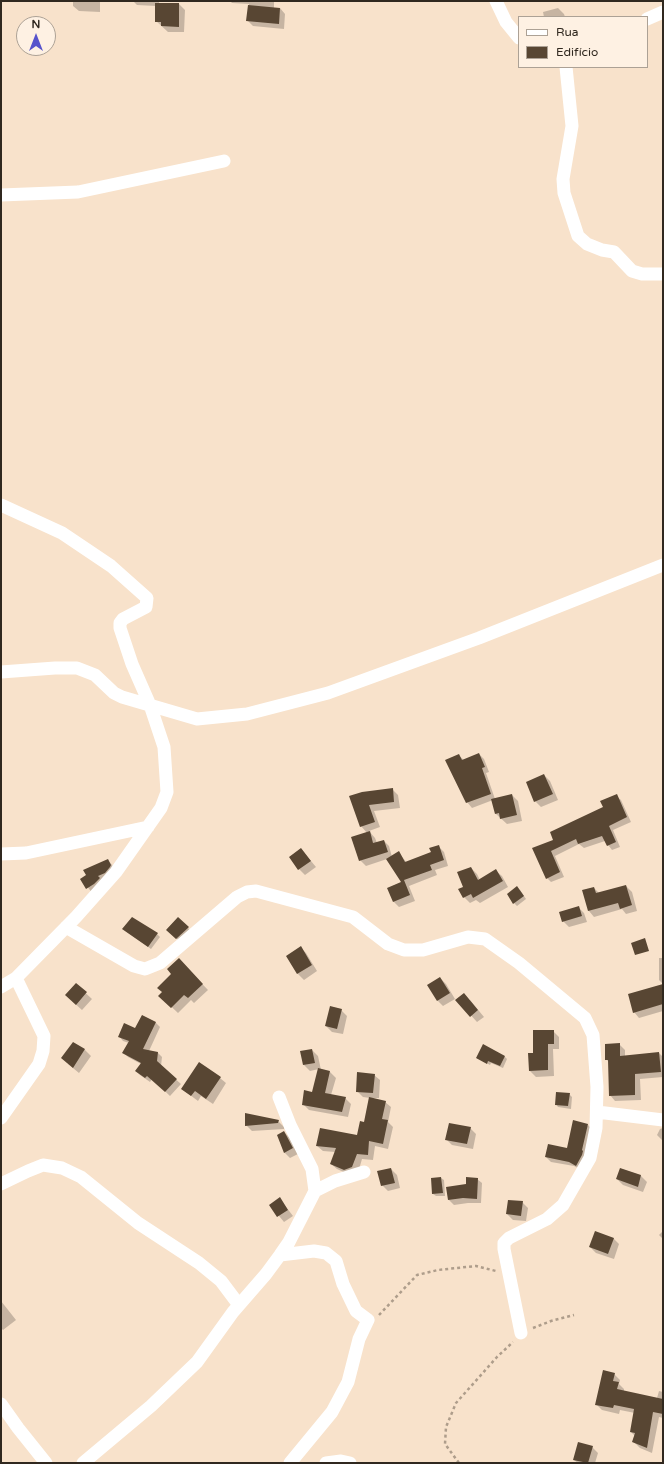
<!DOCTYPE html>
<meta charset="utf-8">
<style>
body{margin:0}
#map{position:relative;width:664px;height:1464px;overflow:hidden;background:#f8e2cb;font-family:"Varela Round",sans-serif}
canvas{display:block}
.frame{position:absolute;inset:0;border:2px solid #30281f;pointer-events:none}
.legend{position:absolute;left:518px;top:16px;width:130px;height:52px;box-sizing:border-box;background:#fef1e3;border:1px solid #aca195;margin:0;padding:5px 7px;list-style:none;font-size:12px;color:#30281f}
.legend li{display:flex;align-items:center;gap:8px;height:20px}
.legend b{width:20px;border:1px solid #aca195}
.north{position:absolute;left:16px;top:16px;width:40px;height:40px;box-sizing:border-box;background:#fef1e3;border:1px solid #aca195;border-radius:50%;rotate:0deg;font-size:11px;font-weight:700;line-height:16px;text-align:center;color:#30281f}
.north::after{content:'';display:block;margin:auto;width:14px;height:18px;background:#5753cb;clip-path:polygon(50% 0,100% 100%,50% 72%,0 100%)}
</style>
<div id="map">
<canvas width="664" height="1464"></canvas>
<div class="frame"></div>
<ul class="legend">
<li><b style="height:5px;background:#fff"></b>Rua</li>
<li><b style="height:11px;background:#584633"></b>Edifício</li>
</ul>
<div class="north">N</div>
</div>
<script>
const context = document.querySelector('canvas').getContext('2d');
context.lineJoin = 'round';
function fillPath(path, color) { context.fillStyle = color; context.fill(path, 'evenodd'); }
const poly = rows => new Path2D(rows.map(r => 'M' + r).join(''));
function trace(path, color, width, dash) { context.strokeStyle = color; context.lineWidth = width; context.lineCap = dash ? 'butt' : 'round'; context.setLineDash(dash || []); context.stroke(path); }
const shadow = poly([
 [73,1,100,1,100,12,79,11,73,6],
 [133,1,159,1,159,4,179,4,185,10,184,32,168,32,156,21,156,6,137,5],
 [230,1,274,1,274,8,280,8,285,14,284,29,253,26,247,20,249,4,232,3],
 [558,8,564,14,565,17,544,17,543,12],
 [479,754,484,759,489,772,486,773,495,799,512,795,518,801,522,821,507,824,496,814,493,800,472,808,467,802,458,755,464,760],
 [544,775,550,781,558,800,541,807,535,801],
 [393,790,398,795,400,808,374,811,380,827,369,831,375,838,377,843,384,841,389,846,392,857,399,853,407,863,432,853,438,846,444,852,448,866,435,870,437,875,409,886,415,901,399,907,394,902,388,888,402,882,387,859,366,866,360,860,367,833,361,826,350,797],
 [616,796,621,800,631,822,613,830,620,847,612,850,605,841,584,848,579,844,555,856,564,877,551,882,547,878,534,848,555,840,604,807],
 [301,849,316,867,305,875,299,869],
 [108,860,112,865,115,871,92,893,82,879],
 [471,868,477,874,480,880,496,871,502,876,508,887,480,903,476,900,470,903,464,897,464,887],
 [626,886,632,892,637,911,626,914,622,909,594,917,589,911,594,888,599,893],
 [520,890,526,899,517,906,514,903],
 [578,907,584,913,587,922,569,927,563,921],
 [178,918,194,934,182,944,167,929],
 [123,929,157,934,160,937,151,949],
 [301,948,306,953,317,971,304,980,298,974,287,956],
 [659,958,663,958,663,984,659,980],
 [179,960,208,990,194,1003,191,1000,178,1013,160,996,163,992],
 [440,978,446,984,455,999,443,1006,438,1001],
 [76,984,92,999,82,1010,72,1001],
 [663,985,663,1011,639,1018,634,1012],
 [457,1000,470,1000,484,1017,477,1022],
 [341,1010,347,1016,343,1034,332,1032,326,1026],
 [142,1016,156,1023,160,1027,149,1051,158,1053,162,1057,161,1066,181,1084,170,1096,152,1079,150,1082,140,1075,136,1071,141,1064,128,1057,124,1053,129,1043,123,1041,119,1036,136,1029],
 [553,1031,559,1037,559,1049,553,1049,554,1076,536,1077,530,1071,534,1054],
 [74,1043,85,1050,91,1056,79,1073,68,1064],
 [619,1044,625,1050,625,1057,659,1053,663,1057,663,1077,640,1079,641,1100,615,1101,610,1095,609,1062,606,1059],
 [312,1050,318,1056,321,1070,330,1072,336,1078,331,1095,345,1098,351,1104,348,1117,309,1110,303,1104,313,1093,319,1069,310,1071,304,1065,302,1052],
 [505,1057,507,1059,503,1068,491,1063,490,1065,477,1058],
 [374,1075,380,1080,379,1098,373,1098,373,1099,385,1102,391,1107,388,1122,393,1127,388,1149,375,1146,373,1160,362,1159,358,1173,350,1175,337,1169,331,1164,335,1152,323,1151,317,1146,358,1136,365,1123,370,1098,363,1097,357,1091],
 [220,1078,226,1083,213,1104,201,1096,198,1101,182,1089],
 [662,1087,663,1087,663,1101,662,1100],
 [569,1094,572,1097,571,1109,558,1107,556,1104],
 [278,1121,284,1127,284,1129,252,1131,246,1125],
 [588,1125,593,1130,582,1170,574,1166,551,1162,546,1157,568,1149],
 [470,1128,476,1134,473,1149,452,1145,446,1139],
 [663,1128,663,1141,657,1135,660,1129],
 [284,1132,290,1138,298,1154,290,1158,284,1152],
 [391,1169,397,1175,400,1188,388,1191,382,1185],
 [621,1169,641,1176,647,1182,643,1192,623,1185,617,1179],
 [441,1178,444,1180,445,1196,436,1196,433,1194],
 [477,1179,482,1183,481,1203,468,1203,454,1205,449,1200,447,1188,466,1185],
 [280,1199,293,1216,284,1222,270,1205],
 [522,1202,528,1208,526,1221,513,1220,507,1214],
 [663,1231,663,1239,659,1235],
 [613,1238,619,1244,614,1259,596,1253,590,1247],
 [1,1301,16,1320,3,1330,1,1328],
 [614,1374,620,1380,619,1384,624,1389,624,1392,657,1398,659,1391,663,1392,663,1418,659,1417,652,1453,640,1448,634,1442,635,1436,631,1432,635,1413,620,1410,619,1414,602,1410,596,1404],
 [592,1447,598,1453,595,1463,578,1463,574,1460]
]);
const building = poly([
 [155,3,179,3,179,27,161,26,161,22,155,22],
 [248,5,280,8,279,24,246,21],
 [479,753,485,767,482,768,491,794,466,803,445,760,459,754,462,760],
 [544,774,553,794,534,802,526,782],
 [393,788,394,802,369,805,375,822,360,827,349,796,362,792],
 [512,794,517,815,500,819,499,813,495,814,491,799],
 [617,794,627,817,609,826,616,842,607,846,602,836,578,844,576,839,551,851,560,872,546,879,532,848,553,840,550,832,603,807,600,801],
 [370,831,373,843,384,840,388,852,359,861,351,837],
 [439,845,444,860,430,865,432,870,404,880,410,895,393,902,387,888,401,882,386,859,399,851,405,862,431,852,429,848],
 [301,848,311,861,298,870,289,857],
 [108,859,111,865,110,867,105,873,98,876,100,878,94,884,86,889,80,879,86,875,83,870],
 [471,867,478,880,496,869,503,881,473,898,471,894,463,898,458,889,463,887,457,872],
 [626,885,632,905,620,909,618,903,588,911,582,890,594,887,596,893],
 [517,886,524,896,513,904,507,894],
 [579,906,582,916,562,922,559,912],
 [132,917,158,933,148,947,122,929],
 [178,917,189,927,176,939,166,930],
 [645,938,649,951,635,955,631,943],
 [301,946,312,965,297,974,286,956],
 [179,958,203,984,188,998,184,995,171,1008,158,996,162,992,157,988,171,974,167,969],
 [440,977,450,993,437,1001,427,985],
 [76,983,87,992,76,1005,65,995],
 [663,984,663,1004,633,1013,628,994],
 [464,993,478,1010,470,1017,455,1000],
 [330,1006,342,1009,337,1029,325,1026],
 [142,1015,156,1022,143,1049,158,1052,157,1061,177,1079,165,1092,147,1076,145,1078,135,1071,141,1063,122,1053,129,1041,118,1037,124,1023,135,1028],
 [533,1030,554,1030,554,1044,548,1044,548,1070,529,1071,528,1053,533,1053],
 [73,1042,85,1049,73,1068,61,1058],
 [620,1043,620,1056,659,1052,661,1072,635,1074,635,1095,609,1096,608,1060,605,1060,605,1044],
 [483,1044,505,1056,500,1066,488,1061,487,1064,476,1058],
 [312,1049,315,1063,303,1065,300,1051],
 [199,1062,221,1077,206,1099,195,1091,191,1096,181,1089],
 [318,1068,330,1071,325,1093,346,1097,342,1112,302,1105,304,1090,312,1092],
 [357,1072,375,1074,373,1093,356,1092],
 [556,1092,570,1093,568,1106,555,1105],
 [369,1097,386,1101,382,1119,388,1120,383,1144,369,1141,368,1155,357,1154,352,1167,344,1170,330,1164,336,1148,316,1146,320,1128,357,1135,360,1121,364,1122],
 [245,1113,279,1120,278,1123,245,1126],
 [573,1120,588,1124,582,1150,583,1151,582,1155,576,1166,569,1162,545,1157,548,1144,567,1148],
 [449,1123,471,1127,467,1144,445,1140],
 [284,1131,293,1148,284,1153,277,1135],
 [391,1168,395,1183,381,1186,377,1171],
 [620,1168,641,1175,638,1187,616,1179],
 [441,1177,443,1193,432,1194,431,1178],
 [466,1177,478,1178,477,1199,463,1198,448,1200,446,1187,466,1184],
 [280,1197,288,1210,277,1217,269,1205],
 [508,1200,523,1201,521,1216,506,1214],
 [595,1231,614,1238,608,1254,589,1247],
 [603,1370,615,1373,613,1381,619,1382,617,1389,663,1399,663,1414,653,1412,647,1448,632,1442,635,1433,630,1432,634,1409,614,1405,613,1408,595,1405],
 [578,1442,593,1446,588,1463,573,1460]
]);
const path = poly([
 [379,1315,417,1275,438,1270,476,1266,496,1271],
 [533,1328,551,1321,574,1315],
 [459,1463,445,1444,446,1427,456,1403,497,1357,513,1342]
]);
const street = poly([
 [496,1,506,22,519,38],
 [647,19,663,12],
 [566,67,572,126,563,179,564,193,578,236,587,244,602,250,614,252,632,271,642,274,663,274],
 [1,195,78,192,224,161],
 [1,505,62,533,111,566,147,598,146,607,123,619,120,623,120,628,132,664,150,705,164,747,167,792,161,808,116,872,76,917,16,978,1,987],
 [1,672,55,668,77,668,95,675,114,693,122,697,197,719,247,714,328,693,479,638,663,565],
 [1,854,26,853,148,827],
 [66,927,134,966,145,969,160,963,237,897,247,892,256,891,353,917,388,944,404,950,423,950,468,937,485,939,519,963,585,1018,593,1035,597,1087,596,1128,590,1158,563,1205,547,1219,509,1238,504,1243,504,1249,521,1333],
 [279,1097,290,1125,312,1169,315,1191],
 [597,1112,663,1120],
 [1,1118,39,1064,43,1051,44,1036,16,978],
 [1,1184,28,1171,43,1165,62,1168,81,1177,138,1223,199,1263,221,1281,239,1305],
 [280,1255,314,1251,326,1253,336,1261,343,1284,356,1311,368,1320,359,1339,348,1382,332,1412,290,1463],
 [1,1404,18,1428,46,1463],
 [83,1463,151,1406,197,1362,233,1312,266,1274,280,1255,289,1242,315,1191,335,1181,364,1172],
 [326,1463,341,1461,350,1463]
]);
fillPath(shadow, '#0003');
fillPath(building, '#584633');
trace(path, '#ae9d8b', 2.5, [3, 3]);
trace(street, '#fff', 13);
</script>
